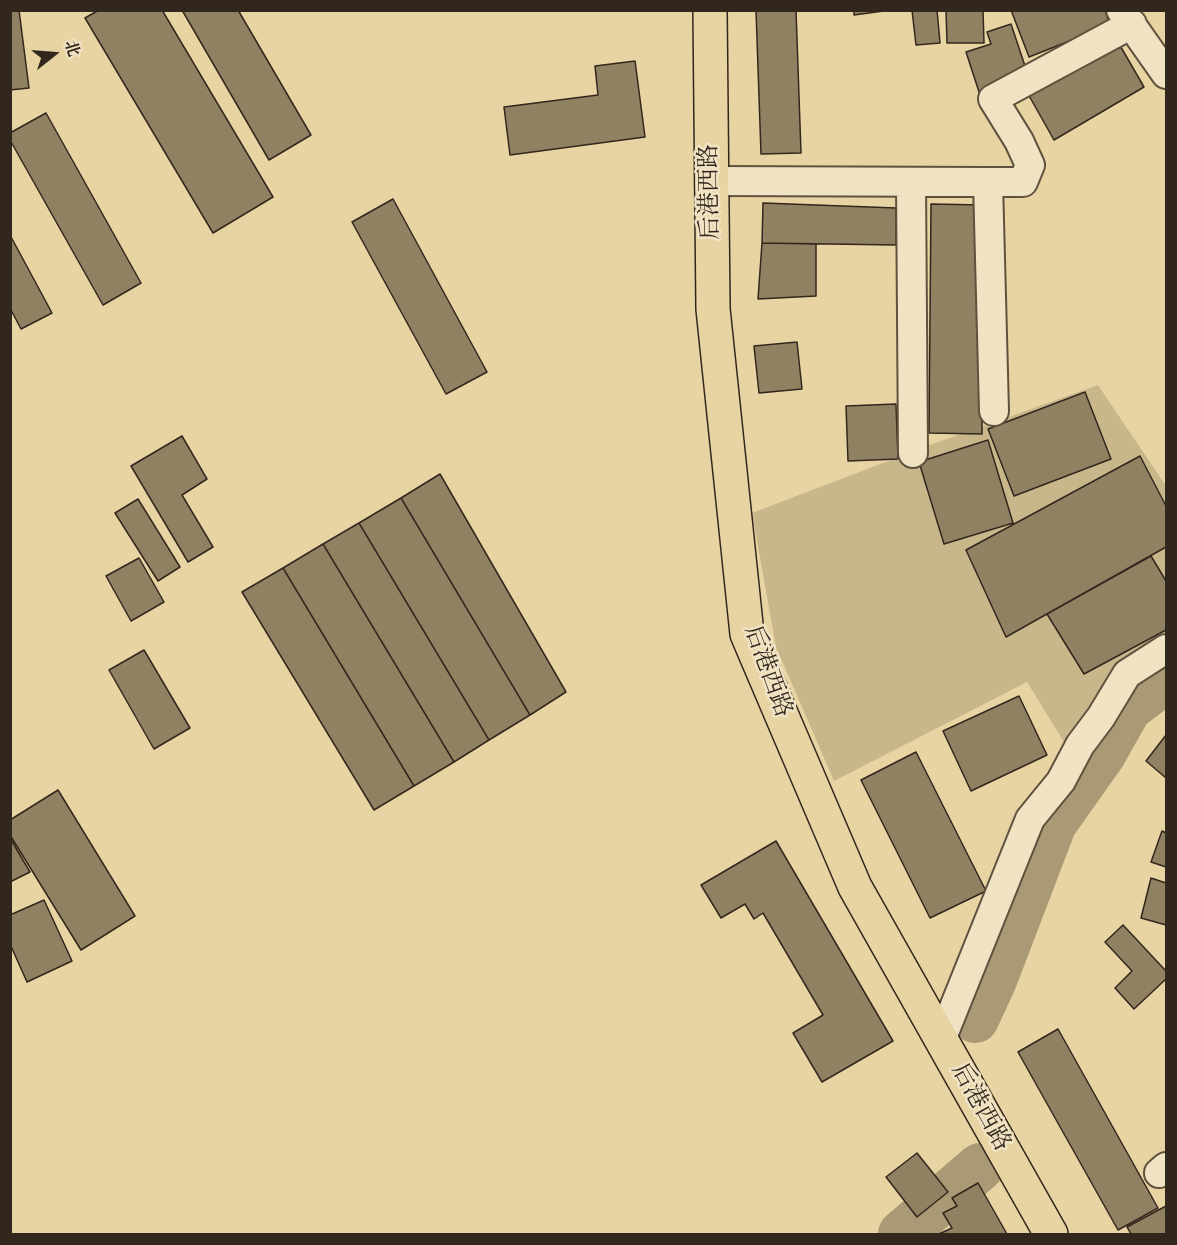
<!DOCTYPE html>
<meta charset="utf-8">
<style>
body{margin:0}
#map{position:relative;width:1177px;height:1245px;overflow:hidden;background:#e8d4a3;font-family:Vollkorn,"Noto Serif SC",serif}
canvas{display:block}
.frame{position:absolute;inset:0;border:12px solid #32271d;pointer-events:none}
.north{position:absolute;left:24px;top:24px;width:60px;height:60px;-webkit-text-stroke:4px #f0e3c3;paint-order:stroke;rotate:73deg;font-size:16px;font-weight:700;line-height:24px;text-align:center;color:#32271d}
.north::after{content:'';display:block;margin:auto;width:21px;height:27px;background:#32271d;clip-path:polygon(50% 0,100% 100%,50% 72%,0 100%)}
</style>
<div id="map">
<canvas width="1177" height="1245"></canvas>
<div class="frame"></div>
<div class="north">北</div>
</div>
<script>
const context = document.querySelector('canvas').getContext('2d');
context.lineJoin = 'round';
function fillPath(path, color) { context.fillStyle = color; context.fill(path, 'evenodd'); }
const poly = rows => new Path2D(rows.map(r => 'M' + r).join(''));
function trace(path, color, width, dash) { context.strokeStyle = color; context.lineWidth = width; context.lineCap = dash ? 'butt' : 'round'; context.setLineDash(dash || []); context.stroke(path); }
function drawText(font, color, halo, rows, align = 'center') {
  context.font = font + ' Vollkorn,"Noto Serif SC",serif'; context.lineWidth = 5; context.setLineDash([]); context.textBaseline = 'middle'; context.strokeStyle = halo; context.fillStyle = color; for (const [text, x, y, turn = 0] of rows) {
    context.save(); context.translate(x, y); context.rotate((+turn || 0) * Math.PI / 180); context.textAlign = isNaN(turn) ? turn : align; if (halo) context.strokeText(text, 0, 0); context.fillText(text, 0, 0); context.restore();
  }
}
const green = poly([
 [1098,385,1166,486,1166,639,1064,742,1027,682,834,781,776,647,752,513,930,445]
]);
const river = poly([
 [975,1019,993,980,1053,823,1102,754,1128,708,1166,679],
 [902,1234,980,1167]
]);
const building = poly([
 [10,10,19,10,29,88,10,90,10,10],
 [99,10,162,10,273,197,213,233,85,18,99,10],
 [182,10,238,10,311,135,269,160,182,10],
 [756,10,796,10,801,153,761,154,756,10],
 [854,10,891,10,854,15,854,10],
 [912,10,937,10,940,43,916,45,912,10],
 [946,10,983,10,984,43,947,43,946,10],
 [1011,10,1105,10,1110,25,1029,57,1011,10],
 [1011,24,1029,78,980,95,966,52,991,44,987,32,1011,24],
 [1118,42,1144,87,1054,140,1028,94,1118,42],
 [635,61,645,137,510,155,504,107,598,95,595,66,635,61],
 [46,113,141,283,103,305,10,140,10,133,46,113],
 [393,199,487,372,446,394,352,222,393,199],
 [763,203,896,208,896,245,762,243,763,203],
 [931,204,983,205,982,434,929,433,931,204],
 [10,235,52,313,21,329,10,308,10,235],
 [762,243,816,244,816,296,758,299,762,243],
 [797,342,802,389,759,393,754,346,797,342],
 [1085,392,1111,459,1014,496,988,429,1085,392],
 [896,404,898,459,848,461,846,406,896,404],
 [182,436,207,479,182,495,213,547,188,562,131,466,182,436],
 [988,440,1013,523,944,544,919,462,988,440],
 [1140,456,1166,506,1166,547,1006,637,966,550,1140,456],
 [440,474,566,692,530,715,401,498,440,474],
 [401,498,530,715,489,740,359,523,401,498],
 [138,499,180,567,158,581,115,513,138,499],
 [359,523,489,740,454,762,323,544,359,523],
 [323,544,454,762,414,786,283,568,323,544],
 [1151,556,1166,581,1166,630,1084,674,1047,614,1151,556],
 [139,558,164,602,131,621,106,576,139,558],
 [283,568,414,786,374,810,242,592,283,568],
 [144,650,190,728,154,749,109,670,144,650],
 [1019,696,1047,755,971,791,943,731,1019,696],
 [1166,735,1166,778,1146,761,1166,735],
 [916,752,986,891,930,918,861,780,916,752],
 [58,790,135,916,81,950,10,835,10,820,58,790],
 [1162,831,1166,833,1166,867,1151,862,1162,831],
 [10,838,30,872,10,882,10,838],
 [776,841,893,1041,822,1082,793,1033,823,1015,763,913,754,919,745,904,721,918,701,885,776,841],
 [1151,878,1166,883,1166,925,1141,918,1151,878],
 [44,900,72,961,27,982,10,944,10,915,44,900],
 [1123,925,1166,971,1166,979,1134,1009,1115,988,1132,971,1105,942,1123,925],
 [1058,1029,1158,1208,1118,1230,1018,1052,1058,1029],
 [917,1153,948,1192,917,1217,886,1177,917,1153],
 [978,1183,1007,1234,939,1234,952,1228,943,1213,957,1206,952,1198,978,1183],
 [1166,1206,1166,1234,1131,1234,1127,1227,1166,1206]
]);
const minor = poly([
 [1121,10,1166,74],
 [712,181,988,182],
 [911,182,913,453],
 [994,411,988,182,1023,182,1030,165,1019,141,993,99,1132,24],
 [941,1040,1030,819,1061,781,1080,745,1101,717,1127,674,1166,649],
 [1159,1173,1166,1167]
]);
const major = poly([
 [710,10,713,309,747,634,855,887,1051,1234]
]);
const streetNames = [
 ["后港西路",712,192,-91],
 ["后港西路",766,672,70],
 ["后港西路",979,1108,61]
];
fillPath(green, '#c9b78c');
trace(river, '#aa9975', 48);
fillPath(building, '#918163');
trace(building, '#32271d', 1.5);
trace(minor, '#60523e', 32);
trace(major, '#32271d', 36);
trace(minor, '#f0e3c3', 28);
trace(major, '#e8d4a3', 33);
drawText('24px', '#32271d', '#f0e3c3', streetNames);
</script>
